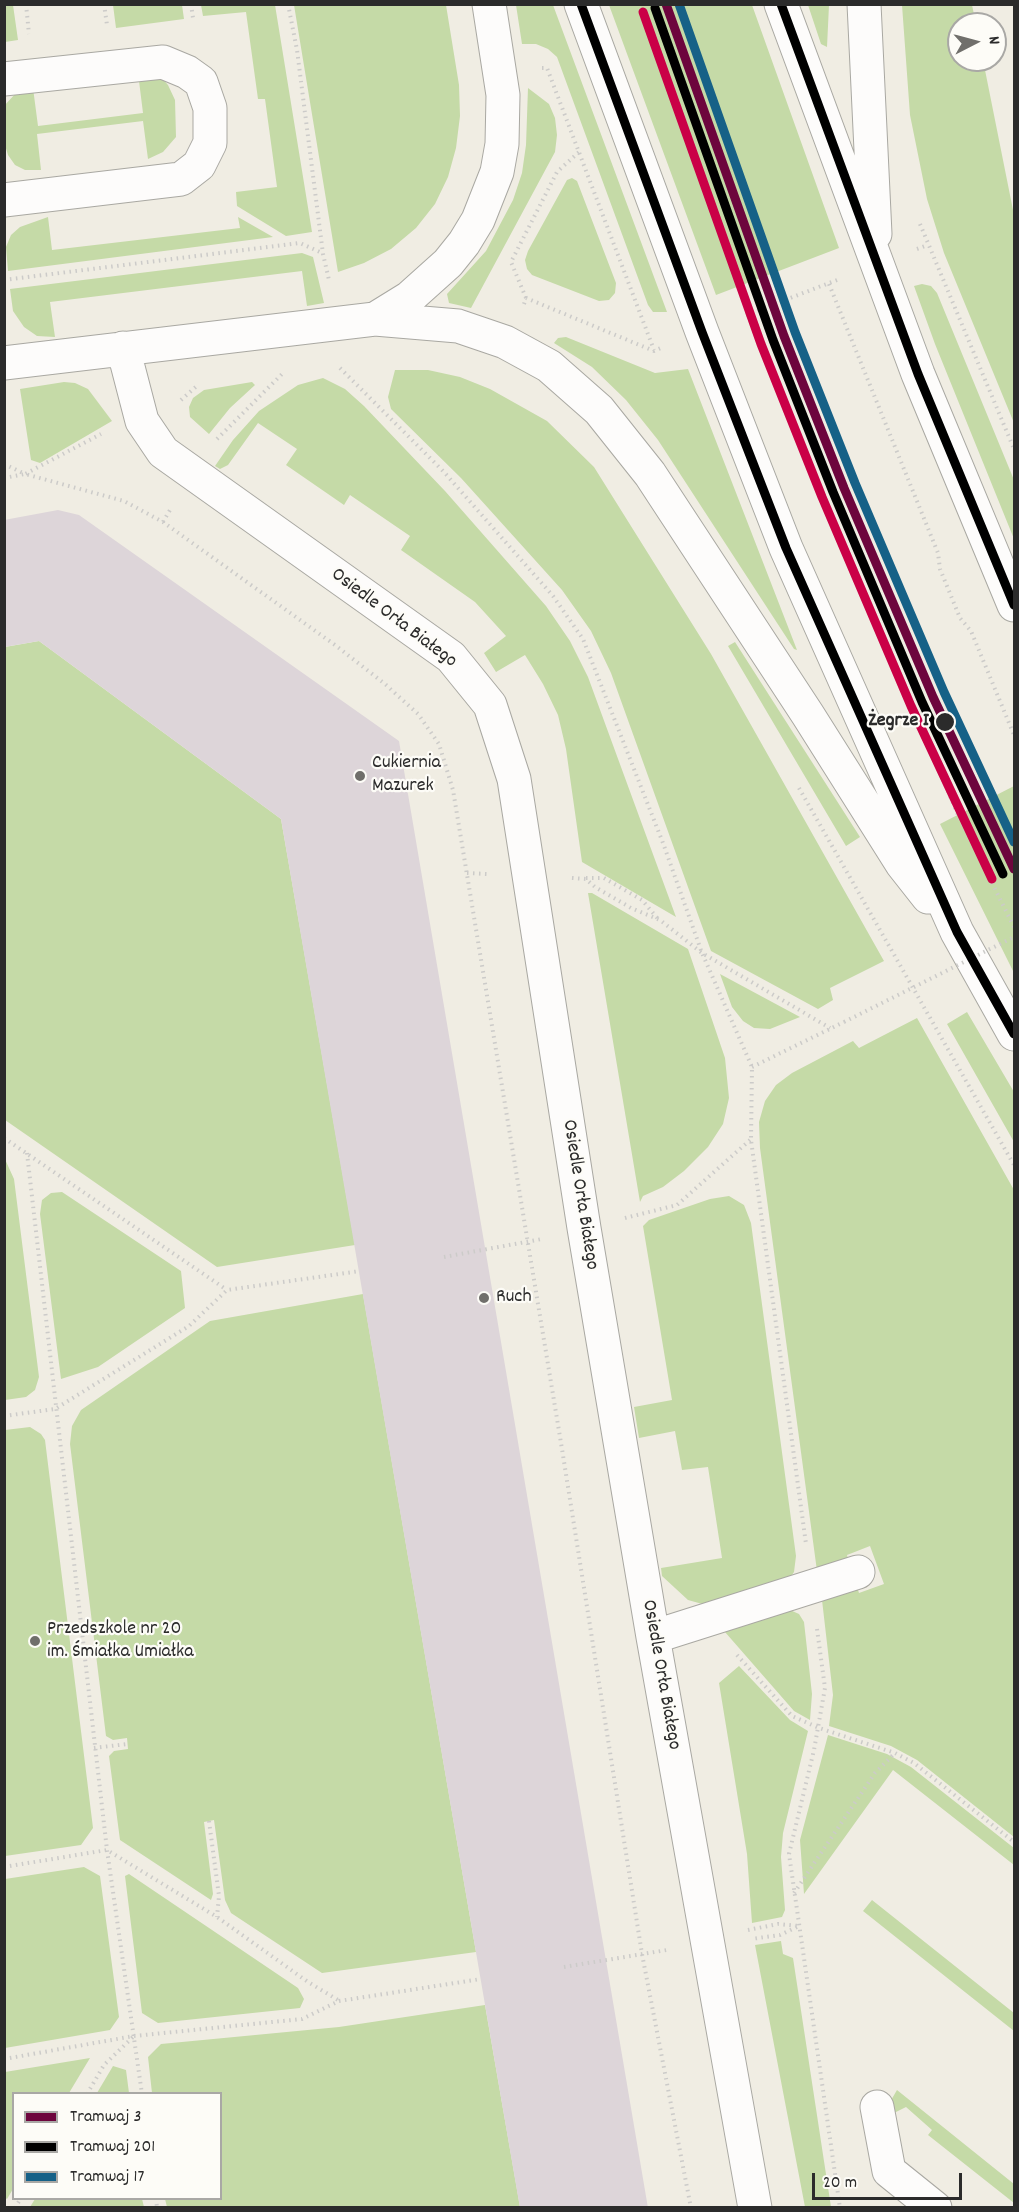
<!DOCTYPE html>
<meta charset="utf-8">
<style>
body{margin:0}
#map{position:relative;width:1019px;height:2212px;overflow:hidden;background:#f0ede3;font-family:Dekko,sans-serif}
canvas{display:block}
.frame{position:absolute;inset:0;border:6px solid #2b2b2b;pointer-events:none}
.legend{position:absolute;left:12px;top:2092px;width:210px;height:108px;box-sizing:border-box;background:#fdfcf7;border:2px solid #a9a8a5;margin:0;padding:8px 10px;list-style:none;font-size:18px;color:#2b2b2b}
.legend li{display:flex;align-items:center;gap:12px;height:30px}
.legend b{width:30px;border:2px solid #a9a8a5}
.north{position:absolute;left:947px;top:12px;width:60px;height:60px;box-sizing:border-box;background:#fdfcf7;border:2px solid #a9a8a5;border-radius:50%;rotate:84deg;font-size:16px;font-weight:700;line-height:24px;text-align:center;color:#2b2b2b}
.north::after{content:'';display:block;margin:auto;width:21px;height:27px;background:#706f6b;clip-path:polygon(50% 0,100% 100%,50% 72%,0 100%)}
.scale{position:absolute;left:812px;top:2173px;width:150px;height:27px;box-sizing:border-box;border:3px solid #2b2b2b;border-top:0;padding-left:8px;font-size:18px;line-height:21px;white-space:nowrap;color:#2b2b2b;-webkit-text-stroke:4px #fdfcf7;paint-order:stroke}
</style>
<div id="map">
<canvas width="1019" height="2212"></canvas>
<div class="frame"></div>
<ul class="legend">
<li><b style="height:8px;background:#6d053d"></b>Tramwaj 3</li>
<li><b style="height:8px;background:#000"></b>Tramwaj 201</li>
<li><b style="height:8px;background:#166187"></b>Tramwaj 17</li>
</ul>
<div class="north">N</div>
<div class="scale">20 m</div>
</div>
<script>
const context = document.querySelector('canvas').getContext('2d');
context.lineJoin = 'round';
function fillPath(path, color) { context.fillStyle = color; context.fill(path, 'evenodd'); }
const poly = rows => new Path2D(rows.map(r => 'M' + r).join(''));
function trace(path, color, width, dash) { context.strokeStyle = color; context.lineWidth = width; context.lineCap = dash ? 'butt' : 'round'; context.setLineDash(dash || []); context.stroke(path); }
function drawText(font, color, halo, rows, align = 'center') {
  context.font = font + ' Dekko,sans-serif'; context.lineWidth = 4.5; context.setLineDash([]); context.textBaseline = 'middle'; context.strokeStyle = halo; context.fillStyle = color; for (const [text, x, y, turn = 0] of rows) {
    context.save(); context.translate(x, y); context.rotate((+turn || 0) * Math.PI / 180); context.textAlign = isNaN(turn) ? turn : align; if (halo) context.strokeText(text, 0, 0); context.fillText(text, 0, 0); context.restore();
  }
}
const green = poly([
 [4,5,13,5,18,40,5,42],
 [113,5,182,5,184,19,116,28],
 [201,5,275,5,312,232,286,236,237,206,236,192,277,187,265,99,258,99,246,12,203,16],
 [294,5,446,5,459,85,460,116,456,148,448,177,435,204,416,228,391,249,364,263,338,272],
 [516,5,553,5,667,312,653,312,648,305,557,57,548,49,536,44,522,44],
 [609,5,752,5,839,248,716,295],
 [808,5,829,5,827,47,821,44],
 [902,5,972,5,976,24,959,24,959,60,983,60,1014,215,1014,423,944,253,927,199,910,115],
 [138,73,161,77,168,85,175,100,176,137,163,152,148,159,143,121,37,134,41,170,25,170,15,165,8,155,5,145,4,106,16,93,33,88,38,126,143,113],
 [528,88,549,104,555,118,557,135,555,152,471,308,449,303,447,294,486,251,513,200,522,173,526,145],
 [572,178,577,181,616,283,615,293,609,300,599,301,532,275,527,269,525,260,528,251,567,180],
 [48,217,52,250,240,228,238,217,273,237,8,271,6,247,11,235,20,227],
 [302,253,313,257,324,303,307,306,302,271,50,302,55,337,37,336,24,327,13,311,10,289],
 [922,284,931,286,937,293,1014,480,1014,539,935,344,914,286],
 [566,337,655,373,688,369,797,650,794,649,658,440,626,400,592,367,554,343,558,338],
 [395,370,428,370,460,377,490,389,547,421,594,467,711,654,884,961,830,988,833,1000,818,1009,711,951,611,673,591,631,562,590,461,478,391,409,388,397],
 [323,378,345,389,364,406,445,491,546,606,570,641,588,677,676,917,582,862,566,749,558,715,543,684,525,655,496,672,484,653,506,636,475,602,401,550,410,536,350,495,344,505,286,465,297,449,258,423,228,465,220,469,215,466,233,440,259,411,298,385],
 [64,382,75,383,88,389,112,421,40,463,31,460,20,389],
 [252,382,255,385,230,408,209,434,190,417,189,407,193,398,204,390],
 [39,641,281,819,355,1245,217,1267,5,1120,5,647],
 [735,642,860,837,846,846,728,646],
 [1014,786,1014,973,940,824],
 [588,893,592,893,688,949,725,1058,729,1098,723,1124,708,1147,684,1171,663,1187,643,1196,640,1202],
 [720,974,800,1017,770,1029,754,1028,743,1021,732,1007],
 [967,1012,1014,1092,1014,1142,947,1024],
 [917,1018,1014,1190,1014,1837,917,1760,891,1746,829,1726,833,1695,822,1600,857,1587,859,1593,884,1584,870,1546,847,1555,848,1559,817,1571,760,1148,759,1122,765,1101,776,1085,792,1073,853,1041,859,1048],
 [4,1157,14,1179,39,1377,35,1390,26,1397,5,1400],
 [62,1192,181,1271,185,1308,98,1367,61,1379,40,1214,42,1200,51,1193],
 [729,1196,744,1205,751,1223,796,1556,794,1572,787,1582,713,1607,688,1600,662,1576,661,1568,722,1558,708,1467,682,1470,675,1431,639,1438,634,1407,672,1400,643,1226,649,1220,710,1199],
 [363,1294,476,1952,322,1973,231,1913,225,1900,214,1820,204,1822,213,1894,211,1900,120,1840,109,1756,114,1751,128,1749,127,1738,113,1740,106,1736,70,1444,72,1426,81,1410,210,1321],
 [30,1427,41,1434,45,1440,93,1828,81,1845,5,1856,5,1430],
 [790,1610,799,1614,804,1622,812,1694,810,1720,794,1711,725,1632],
 [739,1666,790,1720,808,1731,783,1833,781,1857,785,1910,782,1917,752,1923,747,1854,719,1683],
 [828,1735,887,1754,911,1767,1014,1848,1014,1865,893,1770,804,1894,800,1840],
 [84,1867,100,1876,119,2017,110,2030,5,2048,5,1879],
 [129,1874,298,1988,304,1999,300,2008,158,2023,142,2013,125,1876],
 [872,1900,1014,2013,1014,2031,863,1911],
 [781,1941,783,1954,793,1958,831,2207,805,2207,755,1945],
 [485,2005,520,2207,167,2207,165,2199,220,2198,220,2094,152,2093,148,2057,161,2044,339,2027],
 [90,2058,69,2093,14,2094,13,2189,7,2199,4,2197,5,2072],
 [113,2066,126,2070,129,2093,97,2093],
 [897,2090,1014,2184,1014,2203,928,2135,932,2130,906,2107,888,2116,890,2102],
 [35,2199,142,2199,144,2207,30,2207]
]);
const building = poly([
 [58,510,79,515,399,741,648,2208,520,2208,281,819,39,641,4,647,4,520]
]);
const path = poly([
 [26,4,29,34],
 [104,4,107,25],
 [191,4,193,18],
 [288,4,297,50,323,254,329,280],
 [542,68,547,68,654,350],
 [920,224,1014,449],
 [917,249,928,245],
 [4,280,300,243,322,253],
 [829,284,938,553,940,569,960,618,971,631,1014,735],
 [526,298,511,262,557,172,579,152],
 [524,304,526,298,654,351,663,347],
 [746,315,837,280],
 [748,315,958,815,1014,927],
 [340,368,444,472,553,596,583,639,663,843,702,953,752,1067,751,1140,806,1544],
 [181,400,198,385],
 [217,439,282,374],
 [4,464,25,474,101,434],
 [4,478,25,474,124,501,163,522,335,645,385,684,418,714,439,744,453,790,562,1449,642,1954,691,2208],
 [163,522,170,510],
 [799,788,1014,1165],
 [467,873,487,874],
 [572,878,586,879,595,887,631,908,660,920,702,953,830,1028],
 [586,878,604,878,642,900,659,920],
 [752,1067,844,1022],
 [4,1138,227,1290],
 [27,1153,107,1850,142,2094],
 [625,1218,677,1205,750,1140],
 [444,1257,542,1239],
 [4,1416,55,1409,189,1326,227,1290,360,1271],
 [817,1629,825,1688,814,1750,789,1854,840,2208],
 [737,1655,792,1716,819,1728,895,1753,914,1763,1014,1842],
 [94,1748,127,1744],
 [209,1821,219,1896,217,1917],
 [4,1867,107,1850,217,1917,308,1982,338,2000],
 [794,1893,875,1773,895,1753],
 [748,1930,778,1924,799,1926,780,1935,751,1939],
 [564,1967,667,1950],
 [4,2059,134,2036,302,2019,339,2001,481,1979],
 [87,2094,104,2065,133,2037],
 [156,2198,157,2208],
 [15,2208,21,2198]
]);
const minor = poly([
 [581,4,702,332,786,548,957,932,1014,1034],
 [781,4,918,374,1014,605],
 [864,4,875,234],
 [4,79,163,62,187,72,201,82,210,108,210,143,199,165,181,179,4,200],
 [375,319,458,326,505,342,549,366,599,410,650,474,808,715,902,864,928,897],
 [123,348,142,421,163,452,451,657,490,705,514,779,584,1228,653,1637,755,2208],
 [4,363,375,319,409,298,448,263,464,243,478,220,497,172,502,144,503,95,489,4],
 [653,1637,858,1572],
 [877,2107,889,2171,935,2208]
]);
const pathBridge = poly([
 [844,1022,1014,937]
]);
const bus1 = poly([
 [581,4,702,332,786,548,957,932,1014,1034],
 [781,4,918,374,1014,605]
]);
const tram1 = poly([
 [666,4,784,336,844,488,933,697,1014,869]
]);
const tram2 = poly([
 [655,8,773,340,833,492,922,702,1003,874]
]);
const tram3 = poly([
 [679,4,795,332,855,483,944,692,1014,842]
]);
const tram4 = poly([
 [643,12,761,344,822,497,911,706,992,879]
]);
const markers = [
 [945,722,10,"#2b2b2b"],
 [360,776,6,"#706f6b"],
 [484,1298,6,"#706f6b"],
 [35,1641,6,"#706f6b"]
];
const streetNames = [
 ["Osiedle Orła Białego",393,619,37],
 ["Osiedle Orła Białego",579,1195,81],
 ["Osiedle Orła Białego",660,1675,80]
];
const stopNames = [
 ["Żegrze I",929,722]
];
const poiNames = [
 ["Cukiernia",372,764],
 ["Mazurek",372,787],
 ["Ruch",496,1298],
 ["Przedszkole nr 20",47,1630],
 ["im. Śmiałka Umiałka",47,1653]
];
fillPath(green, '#c5daa7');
fillPath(building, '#ddd5d9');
trace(minor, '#a9a8a2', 35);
trace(path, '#cccbc9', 4, [1.5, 4.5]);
trace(minor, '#fdfcfb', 33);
trace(pathBridge, '#cccbc9', 4, [1.5, 4.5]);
trace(bus1, '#000', 9);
trace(tram1, '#6d053d', 9);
trace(tram2, '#000', 9);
trace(tram3, '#166187', 9);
trace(tram4, '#ca0047', 9);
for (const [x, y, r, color] of markers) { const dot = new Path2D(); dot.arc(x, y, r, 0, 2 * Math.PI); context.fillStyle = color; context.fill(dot); trace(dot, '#fdfcf7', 2); }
drawText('20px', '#2b2b2b', '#fdfcf7', streetNames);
drawText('bold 20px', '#2b2b2b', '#fdfcf7', stopNames, 'right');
drawText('20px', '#2b2b2b', '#fdfcf7', poiNames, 'left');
</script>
